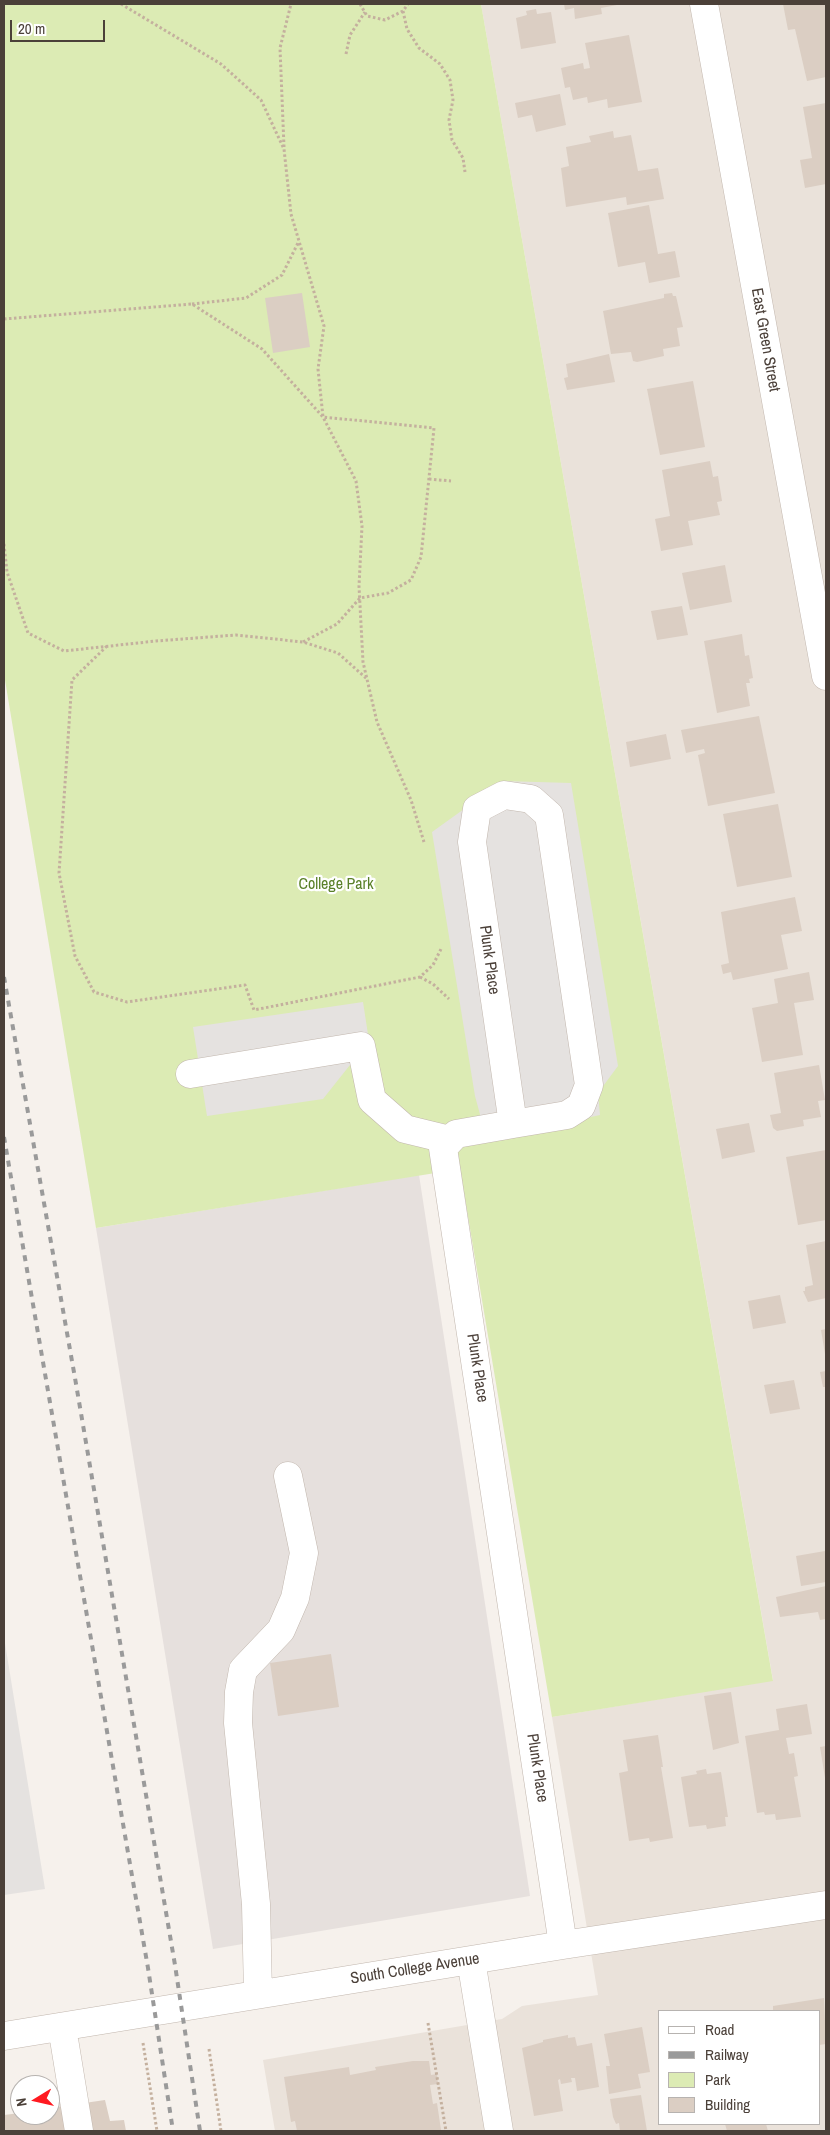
<!DOCTYPE html>
<style>
body{margin:0}
#map{position:relative;width:830px;height:2135px;overflow:hidden;background:#f6f1ec;font-family:"Archivo Narrow",sans-serif}
canvas{display:block}
.frame{position:absolute;inset:0;border:5px solid #4b4039;pointer-events:none}
.legend{position:absolute;left:658px;top:2010px;width:162px;height:115px;box-sizing:border-box;background:#fff;border:1px solid #b7b3b0;margin:0;padding:6px 9px;list-style:none;font-size:15px;color:#4b4039}
.legend li{display:flex;align-items:center;gap:10px;height:25px}
.legend b{width:25px;border:1px solid #b7b3b0}
.north{position:absolute;left:10px;top:2075px;width:50px;height:50px;box-sizing:border-box;background:#fff;border:1px solid #b7b3b0;border-radius:50%;rotate:261deg;font-size:14px;font-weight:700;line-height:20px;text-align:center;color:#4b4039}
.north::after{content:'';display:block;margin:auto;width:18px;height:22px;background:#ff1a21;clip-path:polygon(50% 0,100% 100%,50% 72%,0 100%)}
.scale{position:absolute;left:10px;top:20px;width:95px;height:22px;box-sizing:border-box;border:2px solid #4b4039;border-top:0;padding-left:6px;font-size:15px;line-height:18px;white-space:nowrap;color:#4b4039;-webkit-text-stroke:4px #fff;paint-order:stroke}
</style>
<div id="map">
<canvas width="830" height="2135"></canvas>
<div class="frame"></div>
<ul class="legend">
<li><b style="height:6px;background:#fff"></b>Road</li>
<li><b style="height:6px;background:#9a9a9a"></b>Railway</li>
<li><b style="height:14px;background:#dcebb4"></b>Park</li>
<li><b style="height:14px;background:#dbcec3"></b>Building</li>
</ul>
<div class="north">N</div>
<div class="scale">20 m</div>
</div>
<script>
const context = document.querySelector('canvas').getContext('2d');
context.lineJoin = 'round';
function fillPath(path, color) { context.fillStyle = color; context.fill(path, 'evenodd'); }
const poly = rows => new Path2D(rows.map(r => 'M' + r).join(''));
function trace(path, color, width, dash) { context.strokeStyle = color; context.lineWidth = width; context.lineCap = dash ? 'butt' : 'round'; context.setLineDash(dash || []); context.stroke(path); }
function drawText(font, color, halo, rows, align = 'center') {
  context.font = font + ' "Archivo Narrow",sans-serif'; context.lineWidth = 4.5; context.setLineDash([]); context.textBaseline = 'middle'; context.strokeStyle = halo; context.fillStyle = color; for (const [text, x, y, turn = 0] of rows) {
    context.save(); context.translate(x, y); context.rotate((+turn || 0) * Math.PI / 180); context.textAlign = isNaN(turn) ? turn : align; if (halo) context.strokeText(text, 0, 0); context.fillText(text, 0, 0); context.restore();
  }
}
const residential = poly([
 [481,4,826,4,826,2131,275,2131,263,2060,502,2019,522,2006,598,1995,552,1717,773,1680],
 [659,2011,819,2011,819,2124,659,2124]
]);
const industrial = poly([
 [419,1175,530,1896,213,1949,96,1228]
]);
const green = poly([
 [4,4,481,4,773,1681,552,1717,460,1169,96,1228,4,674]
]);
const parking = poly([
 [503,781,571,783,618,1066,598,1093,600,1115,487,1140,475,1096,432,832],
 [363,1002,369,1041,323,1099,207,1116,193,1027],
 [4,1637,45,1889,4,1895]
]);
const building = poly([
 [564,4,617,4,617,5,601,8,602,14,575,19,574,8,565,10],
 [783,4,826,4,826,77,807,81,795,29,788,30],
 [536,9,537,14,551,12,556,43,521,49,516,18,527,15,526,11],
 [629,35,642,102,608,108,607,99,588,103,587,97,573,100,570,87,565,88,561,68,583,63,584,69,590,68,585,43],
 [560,94,566,125,536,132,532,115,518,118,515,103],
 [826,103,826,184,805,188,800,160,812,158,803,107],
 [613,131,614,138,631,135,638,171,658,168,664,199,627,205,626,197,566,207,561,168,569,166,566,147,591,142,589,136],
 [649,205,658,254,675,251,680,277,649,283,645,262,618,267,608,213],
 [302,293,310,347,273,353,265,298],
 [672,293,673,296,676,296,683,327,677,328,680,346,663,349,664,356,637,362,633,361,631,352,611,354,603,311,664,298,664,294],
 [609,354,615,382,567,390,564,378,568,377,566,364],
 [693,381,705,447,660,455,647,389],
 [710,461,713,477,718,476,722,501,717,502,720,515,688,521,693,545,661,551,655,519,670,516,662,470],
 [725,565,732,602,690,610,682,573],
 [682,606,688,635,657,640,651,611],
 [742,634,745,656,749,655,753,678,749,679,750,683,746,683,750,706,717,713,704,641],
 [759,716,775,793,708,806,698,755,705,753,704,749,686,753,681,730],
 [666,734,671,759,630,767,626,742],
 [778,804,792,877,737,887,723,814],
 [795,897,802,931,781,935,788,969,733,980,731,972,723,974,721,965,729,963,721,912],
 [809,972,814,1000,794,1003,803,1055,762,1062,752,1008,778,1003,774,979],
 [819,1065,825,1100,818,1101,821,1117,803,1120,804,1126,777,1131,773,1128,770,1115,781,1113,774,1073],
 [749,1123,755,1152,722,1159,716,1129],
 [826,1150,826,1220,798,1225,786,1157],
 [826,1241,826,1298,808,1302,803,1291,805,1291,805,1287,813,1285,806,1245],
 [780,1295,786,1323,753,1329,748,1301],
 [826,1329,826,1354,825,1354,821,1330],
 [826,1371,826,1387,823,1387,820,1372],
 [794,1380,800,1409,770,1414,764,1385],
 [825,1551,826,1582,801,1586,796,1556],
 [826,1586,826,1619,820,1620,818,1612,780,1617,776,1597],
 [331,1654,339,1707,278,1716,270,1663],
 [731,1692,739,1743,713,1750,704,1696],
 [807,1704,812,1734,786,1738,789,1754,794,1753,798,1776,794,1777,801,1817,776,1820,775,1814,765,1815,764,1812,757,1813,745,1736,779,1730,776,1709],
 [658,1735,663,1767,661,1767,673,1838,650,1842,649,1838,629,1841,619,1773,628,1771,623,1740],
 [826,1746,826,1777,825,1778,820,1747],
 [706,1769,707,1774,721,1772,728,1817,725,1817,726,1826,707,1829,706,1825,689,1827,681,1777,697,1774,696,1771],
 [824,1998,826,2044,819,2045,819,2011,773,2011,773,2006],
 [642,2027,650,2072,638,2074,641,2088,609,2094,606,2066,610,2066,604,2034],
 [568,2035,568,2038,575,2037,577,2046,592,2043,599,2087,577,2091,575,2078,571,2078,572,2082,561,2084,560,2079,558,2080,563,2111,534,2116,522,2048,543,2042,543,2040],
 [413,2061,429,2061,431,2075,437,2074,438,2084,430,2085,433,2104,437,2103,441,2130,297,2131,295,2121,291,2122,284,2077,349,2067,350,2075,376,2070,375,2067],
 [641,2095,647,2131,620,2131,619,2123,616,2124,613,2117,610,2099],
 [105,2100,110,2121,124,2120,126,2131,4,2131,4,2115,20,2113,20,2115,50,2115,50,2108],
 [725,2124,766,2124,768,2131,727,2131]
]);
const path = poly([
 [121,4,221,64,261,100,284,149,291,214,324,326,318,369,323,417,434,428,421,557,411,580,388,593,360,598,337,624,303,642],
 [360,4,367,16,385,20,403,11,408,4],
 [403,11,407,29,419,48,440,64,450,80,453,100,449,120,452,140,463,158,465,172],
 [346,54,350,35,365,12],
 [284,147,280,48,291,4],
 [192,304,246,298,282,275,299,241],
 [4,319,192,304,262,349,323,417,356,481,362,526,359,586,363,662,377,722,411,800,424,842],
 [429,479,451,481],
 [4,544,7,572,28,633,64,651,156,641,236,635,303,642,338,653,367,679],
 [107,646,72,680,59,873,75,956,94,992,127,1002,245,985,254,1010,420,977,433,965,441,949],
 [420,977,433,984,449,999],
 [428,2023,446,2131],
 [143,2043,157,2131],
 [209,2049,221,2131]
]);
const minor = poly([
 [704,4,826,676],
 [190,1074,361,1046,372,1100,405,1129,450,1140],
 [513,1124,567,1115,581,1106,589,1085,549,815,531,799,504,795,477,809,472,842,513,1124,456,1134,443,1148,563,1945],
 [471,1960,499,2131],
 [258,1994,256,1904,238,1723,239,1692,243,1670,281,1630,295,1598,304,1553,288,1476],
 [62,2027,79,2131],
 [4,2036,563,1945,826,1905]
]);
const rail = poly([
 [4,977,75,1378,175,1965,200,2131],
 [4,1137,148,1968,173,2131]
]);
const streetNames = [
 ["East Green Street",765,340,80],
 ["Plunk Place",489,960,82],
 ["Plunk Place",477,1368,81],
 ["Plunk Place",537,1768,81],
 ["South College Avenue",415,1969,-9]
];
const parkNames = [
 ["College Park",336,885]
];
fillPath(residential, '#eae2da');
fillPath(industrial, '#e6e0dd');
fillPath(green, '#dcebb4');
fillPath(parking, '#e5e2e0');
fillPath(building, '#dbcec3');
trace(minor, '#c2b7ae', 29);
trace(path, '#c4b09e', 3, [2.5, 2.5]);
trace(minor, '#fff', 28);
trace(rail, '#9a9a9a', 4, [6, 6]);
drawText('16px', '#4b4039', '#fff', streetNames);
drawText('16px', '#5a8029', '#fff', parkNames);
</script>
